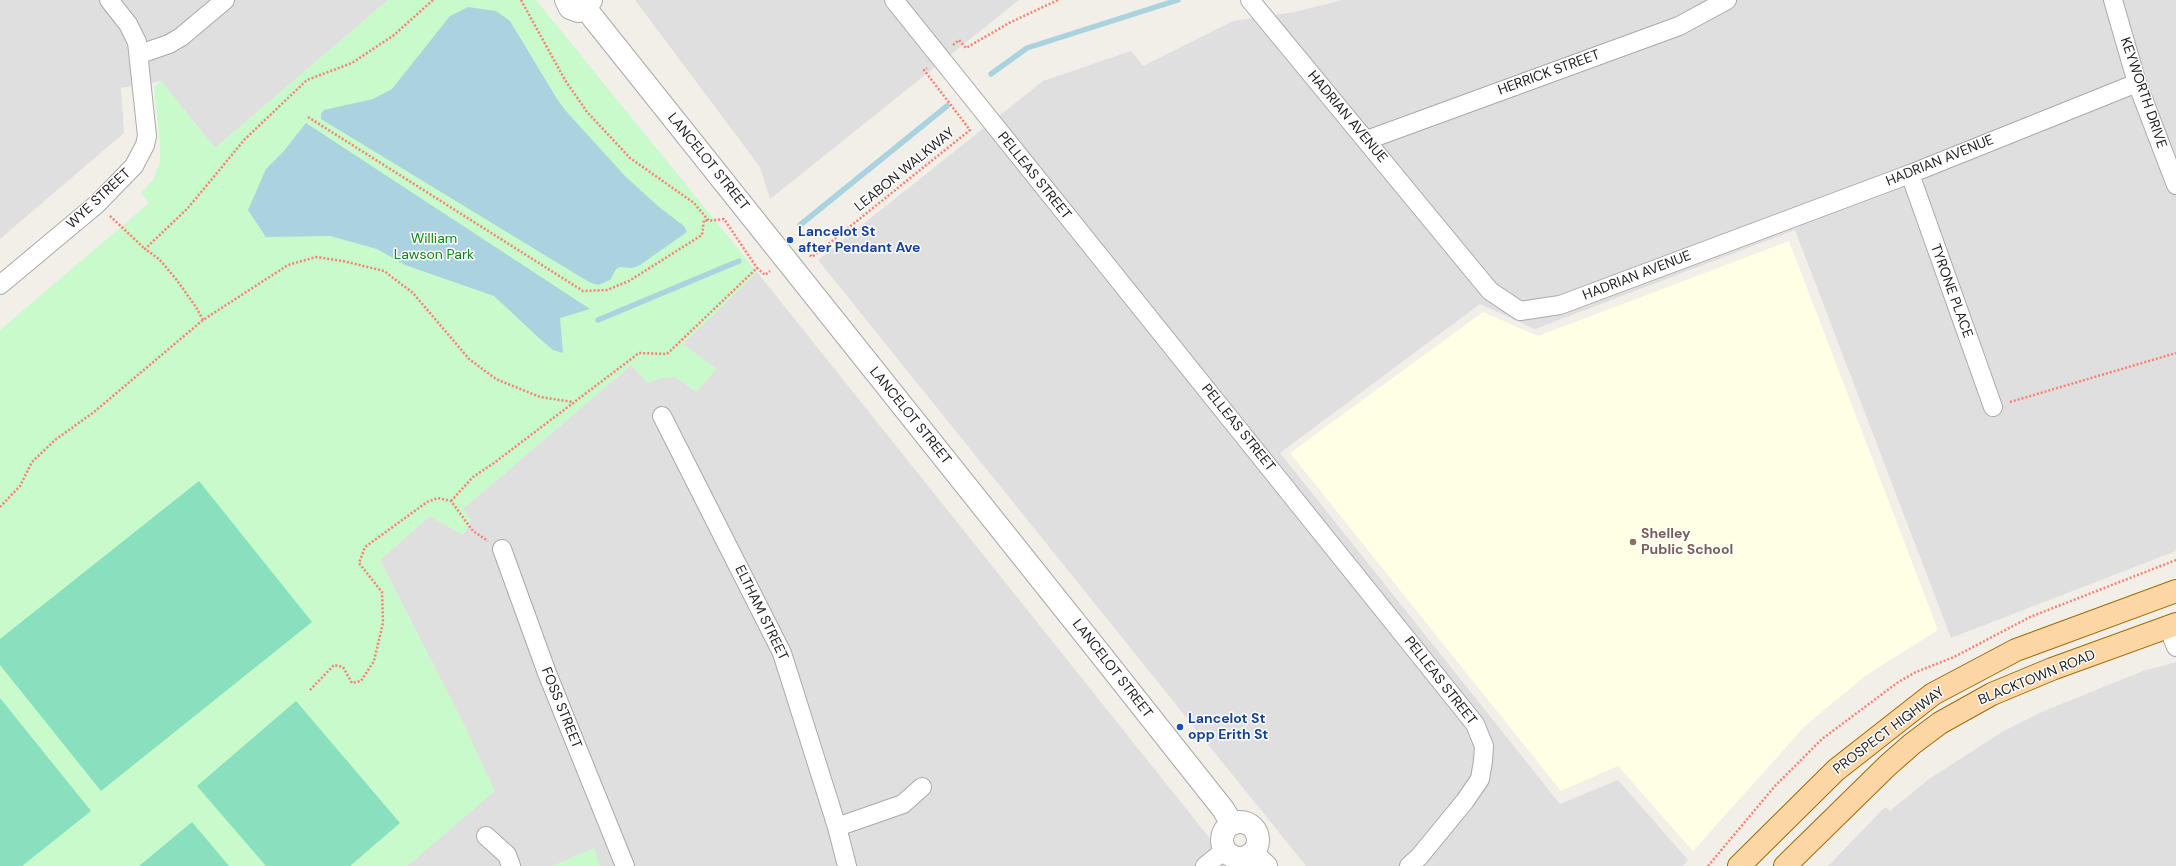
<!DOCTYPE html>
<style>
body{margin:0}
canvas{display:block;background:#f2efe9}
</style>
<canvas width="2176" height="866"></canvas>
<script>
const context = document.querySelector('canvas').getContext('2d');
context.lineJoin = 'round';
function fillPath(path, color) { context.fillStyle = color; context.fill(path, 'evenodd'); }
const poly = rows => new Path2D(rows.map(r => 'M' + r).join(''));
function trace(path, color, width, dash) { context.strokeStyle = color; context.lineWidth = width; context.lineCap = dash ? 'butt' : 'round'; context.setLineDash(dash || []); context.stroke(path); }
function drawText(font, color, halo, rows, align = 'center') {
  context.font = font + ' "DM Sans",sans-serif'; context.lineWidth = 3; context.setLineDash([]); context.textBaseline = 'middle'; context.strokeStyle = halo; context.fillStyle = color; for (const [text, x, y, turn = 0] of rows) {
    context.save(); context.translate(x, y); context.rotate((+turn || 0) * Math.PI / 180); context.textAlign = isNaN(turn) ? turn : align; if (halo) context.strokeText(text, 0, 0); context.fillText(text, 0, 0); context.restore();
  }
}
const residential = poly([
 [0,0,388,0,215,148,161,81,121,88,124,133,0,239],
 [635,0,1019,0,770,199,760,167],
 [1342,0,2176,0,2176,551,1951,638,1795,230,1535,329,1480,304,1280,453,1560,804,1618,780,1688,860,1683,866,1306,866,818,260,1043,81,1131,51,1143,66,1233,21,1295,12],
 [757,272,1232,866,407,866,494,791,463,723,380,560,430,516,463,535,471,520,463,509,631,365,648,383,660,378,676,377,696,392,683,344],
 [2176,662,2176,866,1828,866,1885,807,1890,811,1929,779,2002,732,2044,711,2143,671]
]);
const education = poly([
 [1789,241,1938,630,1865,676,1805,726,1693,851,1618,766,1561,791,1290,453,1483,312,1538,336]
]);
const park = poly([
 [388,0,536,0,757,272,683,344,717,369,696,392,676,377,661,378,648,383,631,365,463,509,471,520,463,535,430,516,380,560,463,723,495,791,407,866,0,866,0,330,149,203,141,193,153,180,160,161,160,141,154,87,161,81,215,148],
 [594,848,600,866,552,866]
]);
const pitch = poly([
 [199,481,312,622,101,791,0,665,0,639],
 [0,698,91,811,22,866,0,866],
 [296,701,400,823,350,866,266,866,197,786],
 [192,822,229,866,139,866]
]);
const water = poly([
 [468,7,496,11,510,21,557,99,565,110,625,176,659,207,684,226,687,232,640,265,632,268,620,267,616,269,610,280,598,285,589,282,321,119,321,114,324,110,373,99,392,89,450,16],
 [306,123,590,309,560,318,563,353,553,350,539,338,494,296,405,265,377,249,330,236,266,237,248,210,266,169,283,152]
]);
const stream = poly([
 [991,74,1027,48,1178,0],
 [800,225,947,106],
 [598,320,739,261]
]);
const path = poly([
 [521,0,565,80,587,112,630,158,694,203,709,221,724,219,757,268],
 [953,45,959,40,966,48,1009,23,1058,0],
 [308,117,583,291,607,290,629,281,702,235,704,220,709,221],
 [110,216,145,249],
 [810,255,812,257,970,130,924,70,927,68],
 [203,320,196,307,176,279,159,259,145,249,188,208,245,139,307,80,352,63,394,35,433,0],
 [2010,402,2176,353],
 [451,501,473,477,494,463,639,353,667,354,757,268,765,275,770,271],
 [0,507,20,486,32,462,55,440,94,412,203,320,288,265,316,257,343,261,384,271,413,293,469,359,496,379,540,397,573,402],
 [310,690,334,665,343,667,352,683,361,681,374,661,383,623,382,592,359,563,365,547,427,502,438,498,451,501,473,531,488,541],
 [1708,866,1775,786,1822,739,1897,683,1916,672,1954,657,2030,617,2176,560]
]);
const minor = poly([
 [894,0,1475,724,1484,746,1483,761,1480,779,1465,801,1419,857,1409,866],
 [1250,0,1490,291,1520,311,1560,305,1910,174,2137,83],
 [2113,0,2137,83,2176,185],
 [140,54,169,44,181,37,225,0],
 [1367,140,1679,26,1727,0],
 [1910,174,1993,407],
 [0,285,97,204,134,166,145,145,147,136,137,42,128,24,109,0],
 [662,416,782,653,837,827,847,866],
 [502,549,547,673,625,866],
 [2168,627,2176,647],
 [837,827,903,804,922,787],
 [486,836,507,855,511,866],
 [1205,866,1225,850]
]);
const tertiary = poly([
 [566,0,570,8,578,11,586,9,591,0],
 [586,9,1094,646,1223,809,1232,824],
 '1222 840a18 18 0 1 1 36 0a18 18 0 1 1-36 0Z',
 [1252,853,1266,866]
]);
const primary = poly([
 [1739,866,1836,770,1933,694,2016,650,2176,591],
 [1785,866,1887,766,1912,744,1940,723,1992,694,2052,669,2176,624]
]);
const markers = [
 [790,240,4,"#1a4fb4"],
 [1633,542,4,"#8d6e63"],
 [1180,727,4,"#1a4fb4"]
];
const streetNames = [
 ["HERRICK STREET",1549,73,-20],
 ["KEYWORTH DRIVE",2143,93,71],
 ["HADRIAN AVENUE",1347,117,50],
 ["HADRIAN AVENUE",1940,161,-22],
 ["LANCELOT STREET",708,162,51],
 ["LEABON WALKWAY",905,170,-39],
 ["PELLEAS STREET",1034,176,51],
 ["WYE STREET",99,199,-43],
 ["HADRIAN AVENUE",1637,276,-21],
 ["TYRONE PLACE",1951,291,70],
 ["LANCELOT STREET",910,416,51],
 ["PELLEAS STREET",1238,428,51],
 ["ELTHAM STREET",761,613,64],
 ["LANCELOT STREET",1112,669,52],
 ["BLACKTOWN ROAD",2037,678,-22],
 ["PELLEAS STREET",1440,681,52],
 ["FOSS STREET",561,708,68],
 ["PROSPECT HIGHWAY",1889,731,-37]
];
const transitNames = [
 ["Lancelot St",798,232],
 ["after Pendant Ave",798,248],
 ["Lancelot St",1188,719],
 ["opp Erith St",1188,735]
];
const parkNames = [
 ["William",434,239],
 ["Lawson Park",434,255]
];
const educationNames = [
 ["Shelley",1641,534],
 ["Public School",1641,550]
];
fillPath(residential, '#e0dfdf');
fillPath(education, '#ffffe5');
fillPath(park, '#c8facc');
fillPath(pitch, '#88e0be');
fillPath(water, '#aad3df');
trace(stream, '#aad3df', 5.5);
trace(minor, '#a9a9a9', 20);
trace(tertiary, '#a9a9a9', 24);
trace(primary, '#a06b00', 24);
trace(path, '#fa8072', 2.5, [2, 2]);
trace(minor, '#fff', 18);
trace(tertiary, '#fff', 22);
trace(primary, '#fcd6a4', 22);
for (const [x, y, r, color] of markers) { const dot = new Path2D(); dot.arc(x, y, r, 0, 2 * Math.PI); context.fillStyle = color; context.fill(dot); trace(dot, '#fff', 1.5); }
drawText('14px', '#222', '#fff', streetNames);
drawText('bold 14px', '#164399', '#fff', transitNames, 'left');
drawText('14px', '#0c8416', '#fff', parkNames);
drawText('bold 14px', '#785e54', '#fff', educationNames, 'left');
</script>
